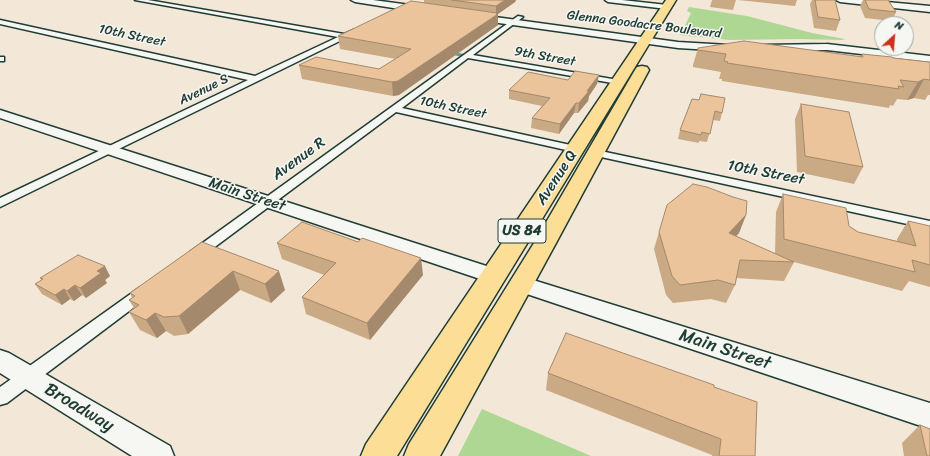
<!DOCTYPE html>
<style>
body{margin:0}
#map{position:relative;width:930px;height:456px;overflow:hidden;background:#f3e7d8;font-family:Sriracha,sans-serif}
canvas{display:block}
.north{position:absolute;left:874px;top:16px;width:40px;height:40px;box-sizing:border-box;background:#f6f6f2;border:1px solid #a0aca6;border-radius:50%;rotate:26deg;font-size:11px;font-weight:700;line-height:16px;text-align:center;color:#1f3d34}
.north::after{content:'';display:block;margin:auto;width:14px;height:18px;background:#c8321e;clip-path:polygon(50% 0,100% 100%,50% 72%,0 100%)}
</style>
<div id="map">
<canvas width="930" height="456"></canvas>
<div class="north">N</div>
</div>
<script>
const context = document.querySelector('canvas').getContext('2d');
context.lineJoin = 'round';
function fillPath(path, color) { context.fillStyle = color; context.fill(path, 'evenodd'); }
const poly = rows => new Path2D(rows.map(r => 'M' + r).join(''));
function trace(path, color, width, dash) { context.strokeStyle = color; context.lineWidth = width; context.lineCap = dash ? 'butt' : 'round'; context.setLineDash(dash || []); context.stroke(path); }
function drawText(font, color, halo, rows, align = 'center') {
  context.font = font + ' Sriracha,sans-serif'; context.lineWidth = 3; context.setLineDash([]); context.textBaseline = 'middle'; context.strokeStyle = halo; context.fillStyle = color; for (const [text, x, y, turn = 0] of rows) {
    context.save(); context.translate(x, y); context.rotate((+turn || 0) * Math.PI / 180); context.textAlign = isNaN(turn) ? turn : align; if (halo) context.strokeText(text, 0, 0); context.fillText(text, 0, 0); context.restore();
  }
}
const green = poly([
 [689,7,747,16,812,33,845,39,842,40,799,39,730,40,679,35,681,34,691,13,687,11],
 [482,409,591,456,458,456]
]);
const stream = poly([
 [450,53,467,56]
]);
const street = poly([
 [135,0,148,0,344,34,353,30,356,32,348,37,0,207,0,198,248,80,0,24,0,20,255,76,338,37,135,0],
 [605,0,622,0,667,5,670,7,667,9,608,2,605,0],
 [518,16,523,17,473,55,618,80,622,82,618,84,468,58,402,108,575,146,579,147,580,149,579,151,575,152,396,112,200,258,195,260,190,258,188,255,190,252,518,16],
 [0,57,4,57,4,61,0,61,0,57],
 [596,150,930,221,930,229,592,155,591,153,596,150],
 [144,287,149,288,152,292,149,296,7,403,0,405,0,387,139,288,144,287]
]);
const secondary = poly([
 [351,0,373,0,425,7,429,10,425,13,355,2,351,0],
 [836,0,865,0,930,6,930,12,840,2,836,0],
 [473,14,678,42,728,45,733,48,728,51,678,48,470,19,468,17,470,15,473,14],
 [827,44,930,56,930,62,827,50,763,51,758,48,763,45,827,44],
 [0,110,502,271,505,276,502,281,494,283,486,281,0,118,0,110],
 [520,276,930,403,930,429,512,289,509,284,512,279,520,276],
 [0,350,9,353,170,446,174,456,132,456,0,373,0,350]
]);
const highway = poly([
 [666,0,676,0,397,456,361,456,366,444,666,0],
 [642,66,647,67,649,70,556,243,440,456,404,456,409,444,534,243,635,70,637,67,642,66]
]);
const wall = poly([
 [424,0,516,0,515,2,498,14,498,25,399,95,393,96,302,79,299,65,379,69,396,59,340,49,338,36,424,3],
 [712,0,736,0,733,10,710,7],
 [738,0,797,0,795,6],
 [812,0,835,0,840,20,836,31,814,28,810,4],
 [863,0,888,0,896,12,892,21,865,18,860,6],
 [698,48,861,57,862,54,893,58,930,62,930,95,928,95,925,100,914,98,907,100,897,99,893,106,890,105,889,108,722,81,722,79,719,79,721,72,693,67,693,65],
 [599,75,597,84,589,96,588,101,578,113,574,113,559,134,531,128,532,118,542,106,509,99,509,90],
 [692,99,722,113,720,121,713,120,707,142,699,141,699,143,678,139,680,130],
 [801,104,863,167,854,184,797,172,795,119],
 [783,194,849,226,858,232,897,241,897,239,908,221,930,226,930,287,909,281,902,291,794,262,784,281,736,278,735,285,726,303,711,299,673,303,666,295,654,249,659,232,746,215,739,233,736,236,775,254,776,212],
 [202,242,285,290,271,303,240,290,188,334,174,336,166,331,157,338,140,330,129,312,134,308,129,300,132,298,130,293],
 [277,243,423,275,370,340,306,314,302,297,324,275,282,259],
 [110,276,105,280,107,283,86,298,82,295,74,301,70,299,62,305,42,294,35,284,42,280,40,278],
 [548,373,714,387,755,456,712,456,712,455,546,390],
 [920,425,930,456,904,456,902,443]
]);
const shadedWall = poly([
 [505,0,516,0,515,2,498,14,498,25,399,95,393,96,392,82,496,15,496,6],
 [599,75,597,84,589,96,588,101,578,113,579,103,587,91],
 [924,79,914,98,907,100,918,82],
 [576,103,574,113,559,134,560,124],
 [746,215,739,233,722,251,729,233],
 [421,258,423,275,370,340,367,323],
 [105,266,110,276,105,280,107,283,86,298,80,288,97,271],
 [233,271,240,290,188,334,179,316],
 [279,271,285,290,271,303,265,284],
 [75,285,82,295,74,301,67,291],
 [64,289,70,299,62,305,55,295],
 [155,313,166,331,157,338,146,320]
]);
const building = poly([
 [452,0,505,0,496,6,452,0],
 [815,0,835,0,840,20,818,17,815,0],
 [865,0,888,0,896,12,869,9,865,0],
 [411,1,497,13,496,14,498,14,398,81,392,82,299,65,316,57,379,69,411,49,338,36,411,1],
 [744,41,863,57,862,54,892,57,893,58,929,62,930,62,930,80,924,79,918,82,900,80,904,87,898,86,899,89,727,63,728,62,724,61,726,54,698,50,698,48,744,41],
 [575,71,599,75,587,91,589,91,579,103,576,103,560,124,532,118,550,98,509,90,528,72,568,80,575,71],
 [701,94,725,98,722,113,715,111,710,134,702,132,701,135,680,130,692,99,699,100,701,94],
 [801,104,849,112,863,167,805,156,801,104],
 [693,184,707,187,733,197,747,201,746,215,729,233,794,262,740,260,735,285,718,280,680,285,672,276,659,232,667,205,693,184],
 [783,194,846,208,849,226,858,232,916,246,908,221,930,226,930,265,912,260,915,272,784,239,783,194],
 [302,222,358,242,362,238,421,258,367,323,302,297,336,263,277,243,302,222],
 [202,242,279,271,265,284,233,271,179,316,164,317,155,313,146,320,129,312,139,305,129,300,135,296,130,293,202,242],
 [78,255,105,266,97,271,101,273,80,288,75,285,67,291,64,289,55,295,35,284,43,279,40,278,78,255],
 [566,333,714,385,714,387,757,402,755,456,719,456,721,439,548,373,566,333],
 [920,425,930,429,930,456,927,456,920,425]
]);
const farStreetnames = [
 ["Glenna Goodacre Boulevard",644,25,7],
 ["10th Street",132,36,12],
 ["9th Street",545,57,10],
 ["Avenue S",204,90,-26],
 ["10th Street",453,108,12]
];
const shields = [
 [522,231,48]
];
const shieldNames = [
 ["US 84",522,231]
];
const streetNames = [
 ["Avenue R",299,159,-36],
 ["10th Street",766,173,11],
 ["Avenue Q",557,178,-57],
 ["Main Street",247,195,18]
];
const nearStreetnames = [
 ["Main Street",725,350,18],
 ["Broadway",79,408,31]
];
fillPath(green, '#aed794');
trace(stream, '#619ea0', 3);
trace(street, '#1f3d34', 3);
trace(secondary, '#1f3d34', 3);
trace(highway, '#1f3d34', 3);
fillPath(street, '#f6f6f2');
fillPath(secondary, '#f6f6f2');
fillPath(highway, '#fdde96');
fillPath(wall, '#caa985');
fillPath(shadedWall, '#a4896c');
fillPath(building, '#ebc49b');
trace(building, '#a4896c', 1);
drawText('13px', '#1f3d34', '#f6f6f2', farStreetnames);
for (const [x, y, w] of shields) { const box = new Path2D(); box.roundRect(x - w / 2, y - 12, w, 24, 3); context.fillStyle = '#f6f6f2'; context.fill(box); trace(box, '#1f3d34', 1); }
drawText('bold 14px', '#1f3d34', null, shieldNames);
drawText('15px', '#1f3d34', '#f6f6f2', streetNames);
drawText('18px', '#1f3d34', '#f6f6f2', nearStreetnames);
</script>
